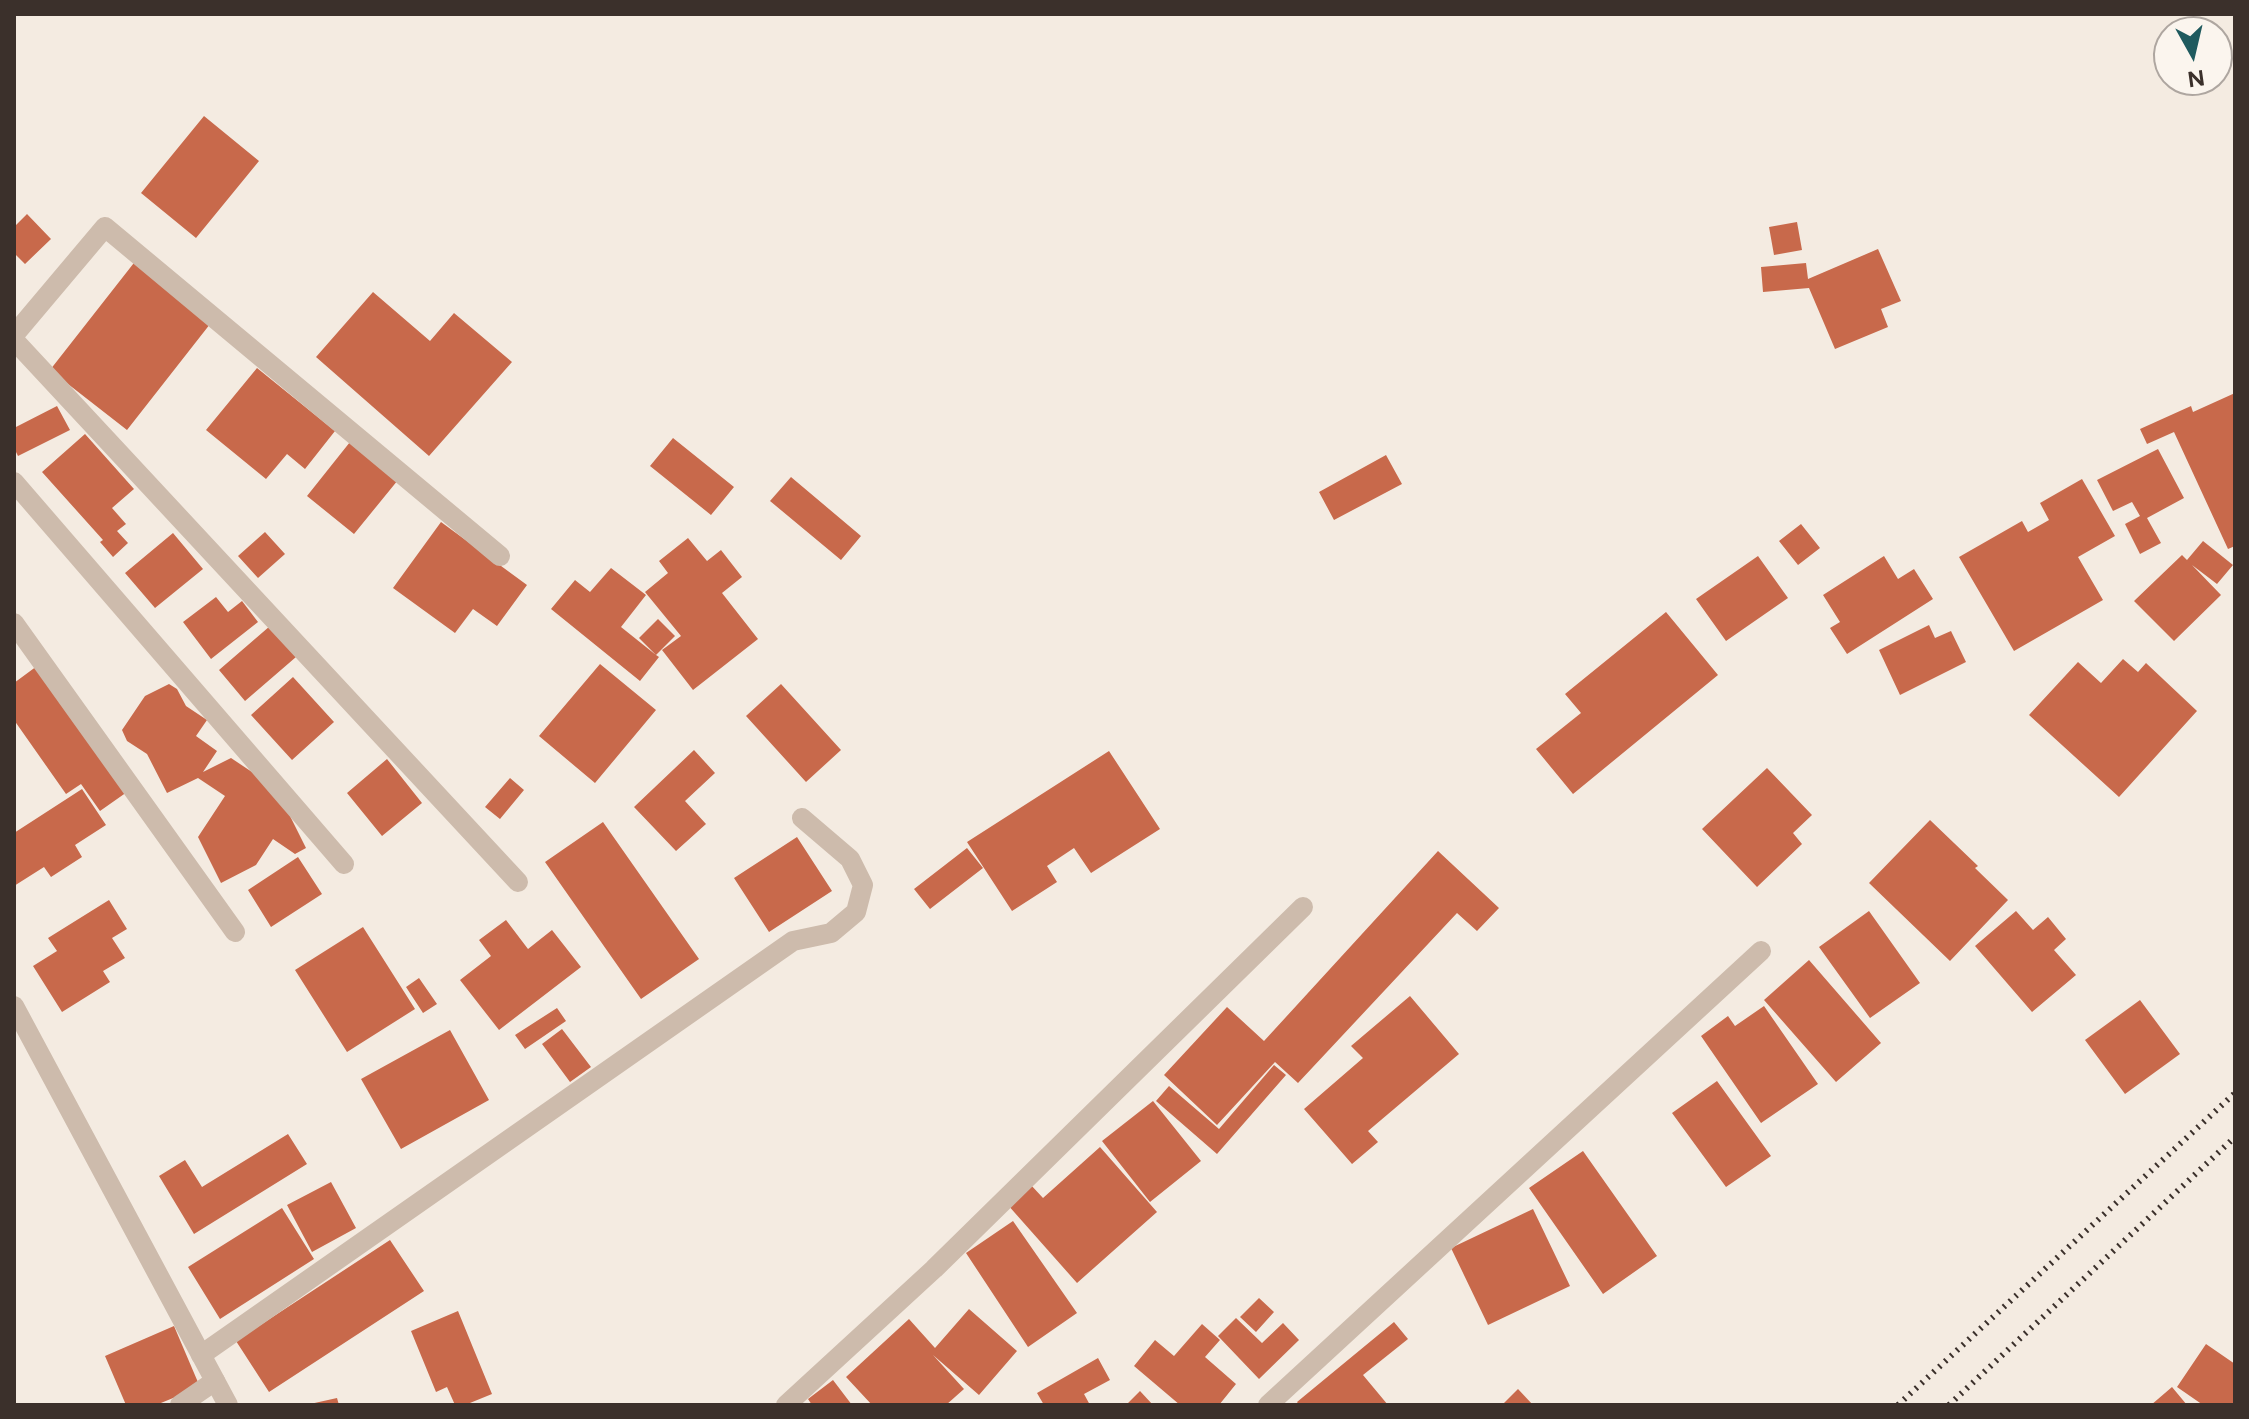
<!DOCTYPE html>
<style>
body{margin:0}
#map{position:relative;width:2249px;height:1419px;overflow:hidden;background:#f4ebe1;font-family:Figtree,sans-serif}
canvas{display:block}
.frame{position:absolute;inset:0;border:16px solid #3b302b;pointer-events:none}
.north{position:absolute;left:2153px;top:16px;width:80px;height:80px;box-sizing:border-box;background:#fbf5ee;border:2px solid #aea6a0;border-radius:50%;rotate:172deg;font-size:22px;font-weight:700;line-height:32px;text-align:center;color:#3b302b}
.north::after{content:'';display:block;margin:auto;width:28px;height:36px;background:#1f5a5e;clip-path:polygon(50% 0,100% 100%,50% 72%,0 100%)}
</style>
<div id="map">
<canvas width="2249" height="1419"></canvas>
<div class="frame"></div>
<div class="north">N</div>
</div>
<script>
const context = document.querySelector('canvas').getContext('2d');
context.lineJoin = 'round';
function fillPath(path, color) { context.fillStyle = color; context.fill(path, 'evenodd'); }
const poly = rows => new Path2D(rows.map(r => 'M' + r).join(''));
function trace(path, color, width, dash) { context.strokeStyle = color; context.lineWidth = width; context.lineCap = dash ? 'butt' : 'round'; context.setLineDash(dash || []); context.stroke(path); }
const building = poly([
 [204,116,259,161,196,238,141,193],
 [27,214,51,239,25,264,14,253,14,227],
 [1797,222,1802,250,1774,255,1769,227],
 [1878,249,1901,301,1881,309,1888,327,1835,349,1809,288,1763,292,1761,267,1806,263,1808,279],
 [137,259,214,319,127,430,50,370],
 [373,292,430,341,454,313,512,362,429,456,316,357],
 [257,368,335,431,305,469,287,454,266,479,206,430],
 [2235,393,2235,546,2228,549,2174,432,2147,444,2140,429,2191,406,2193,412],
 [57,406,70,430,18,456,14,448,14,428],
 [85,434,134,489,112,508,126,524,117,531,128,543,113,557,100,542,103,540,42,472],
 [673,438,734,487,711,515,650,466],
 [350,442,398,480,354,534,307,496],
 [2158,449,2184,498,2147,518,2161,543,2140,554,2125,524,2140,516,2132,502,2113,511,2097,480],
 [1386,455,1402,484,1334,520,1319,492],
 [791,477,861,536,841,560,770,501],
 [2082,479,2115,536,2078,557,2103,600,2014,651,1959,557,2022,521,2028,532,2049,520,2040,503],
 [441,522,527,585,497,626,473,609,455,633,393,588],
 [1801,524,1820,548,1798,565,1779,541],
 [265,532,285,554,258,578,238,556],
 [173,533,203,569,155,608,125,573],
 [688,538,707,561,721,550,742,577,722,593,758,639,693,690,662,650,681,636,645,592,668,573,659,561],
 [2203,541,2233,565,2217,584,2192,565,2221,595,2174,641,2134,601,2182,555,2187,560],
 [1758,556,1788,598,1726,641,1696,599],
 [1884,556,1898,579,1914,569,1933,599,1847,654,1830,628,1840,622,1823,595],
 [611,568,646,595,621,627,656,655,639,638,658,619,675,636,656,655,659,657,640,681,551,609,575,580,590,592],
 [216,597,228,612,242,601,258,622,211,659,183,622],
 [1666,612,1718,675,1573,794,1536,749,1581,713,1565,694],
 [1929,625,1935,638,1951,631,1966,662,1900,695,1879,650],
 [270,626,296,657,245,701,219,670],
 [2123,659,2138,672,2146,663,2197,711,2119,797,2029,715,2078,662,2101,683],
 [600,664,656,710,595,783,539,736],
 [37,666,127,792,100,811,81,784,66,794,14,720,14,683],
 [293,677,334,722,292,760,251,715],
 [169,684,177,689,186,706,207,720,196,736,217,751,203,772,231,758,276,788,306,848,295,854,273,839,256,865,221,883,198,837,225,796,198,778,167,793,147,754,127,741,122,730,145,696],
 [781,684,841,750,806,782,746,716],
 [694,750,715,773,685,801,706,824,676,851,634,807],
 [1109,751,1160,829,1091,873,1074,848,1047,866,1057,882,1012,911,967,842],
 [387,759,422,803,382,836,347,793],
 [1767,768,1812,815,1793,833,1802,844,1757,887,1702,829],
 [510,778,524,790,500,819,485,807],
 [82,789,106,825,75,845,82,857,51,877,44,867,14,886,14,833],
 [1930,820,1978,866,1975,868,2008,900,1950,961,1869,883],
 [603,822,699,959,641,999,545,862],
 [797,837,832,891,769,932,734,878],
 [967,848,983,868,930,909,914,889],
 [1438,851,1499,908,1477,931,1457,913,1298,1083,1275,1062,1217,1125,1164,1075,1227,1007,1264,1041],
 [298,857,322,894,271,927,248,890],
 [109,900,127,929,112,938,125,958,103,971,110,982,62,1012,33,966,57,951,48,938],
 [1869,911,1920,983,1870,1018,1819,947],
 [2016,911,2033,930,2048,917,2066,939,2054,950,2076,975,2032,1012,1975,946],
 [506,920,528,949,552,930,581,967,499,1030,460,980,491,956,479,940],
 [363,927,415,1009,347,1052,295,970],
 [1809,960,1881,1043,1836,1082,1764,1000],
 [419,978,437,1004,423,1013,406,987],
 [1410,996,1459,1054,1368,1131,1378,1142,1352,1164,1304,1109,1363,1058,1351,1046],
 [2140,1000,2180,1054,2125,1094,2085,1040],
 [1764,1006,1818,1084,1761,1123,1701,1036,1728,1016,1735,1026],
 [557,1008,566,1021,525,1049,515,1035],
 [562,1029,591,1067,570,1082,542,1044],
 [450,1030,489,1100,401,1149,361,1079],
 [1274,1065,1286,1075,1217,1154,1156,1101,1169,1086,1219,1129],
 [1717,1081,1771,1156,1726,1187,1672,1113],
 [1153,1101,1201,1161,1150,1202,1102,1141],
 [288,1134,307,1164,194,1234,159,1176,185,1160,202,1187],
 [1100,1147,1157,1212,1077,1283,1007,1204,1030,1184,1043,1198],
 [1583,1151,1657,1256,1603,1294,1529,1188],
 [331,1182,356,1228,312,1252,287,1205],
 [282,1208,314,1259,220,1319,188,1267],
 [1533,1209,1570,1286,1488,1325,1451,1248],
 [1013,1221,1077,1313,1028,1347,966,1253],
 [390,1240,424,1291,269,1392,236,1341],
 [1259,1298,1274,1312,1256,1332,1240,1317],
 [969,1309,1017,1351,979,1395,933,1355,964,1389,946,1405,872,1405,846,1377,909,1319,935,1348],
 [458,1311,492,1394,465,1405,455,1405,447,1387,436,1392,411,1331],
 [1236,1318,1262,1343,1283,1323,1299,1340,1259,1379,1218,1336],
 [1394,1322,1408,1339,1363,1375,1388,1405,1299,1405,1297,1402],
 [1202,1324,1220,1340,1205,1357,1236,1384,1219,1405,1180,1405,1134,1366,1155,1340,1174,1356],
 [174,1326,200,1387,156,1405,126,1405,105,1356],
 [2206,1344,2235,1364,2235,1405,2203,1405,2177,1387],
 [1098,1358,1110,1380,1084,1394,1090,1405,1044,1405,1037,1393],
 [833,1380,852,1405,812,1405,808,1399],
 [2172,1387,2187,1405,2151,1405],
 [1518,1389,1533,1405,1502,1405],
 [1140,1391,1153,1405,1126,1405],
 [337,1398,339,1405,310,1405,310,1404]
]);
const minor = poly([
 [14,335,105,227,500,556],
 [14,340,518,882],
 [14,482,344,864],
 [14,623,235,932],
 [201,1355,793,941,831,933,856,912,863,885,850,859,802,818],
 [180,1405,215,1381],
 [786,1405,934,1269,1303,907],
 [1268,1405,1761,951]
]);
const tertiary = poly([
 [14,1006,228,1405]
]);
const rail = poly([
 [1898,1405,2235,1093],
 [1949,1405,2235,1137]
]);
fillPath(building, '#c8694b');
trace(minor, '#cdbbac', 20);
trace(tertiary, '#cdbbac', 20);
trace(rail, '#3b302b', 6, [2, 6]);
</script>
